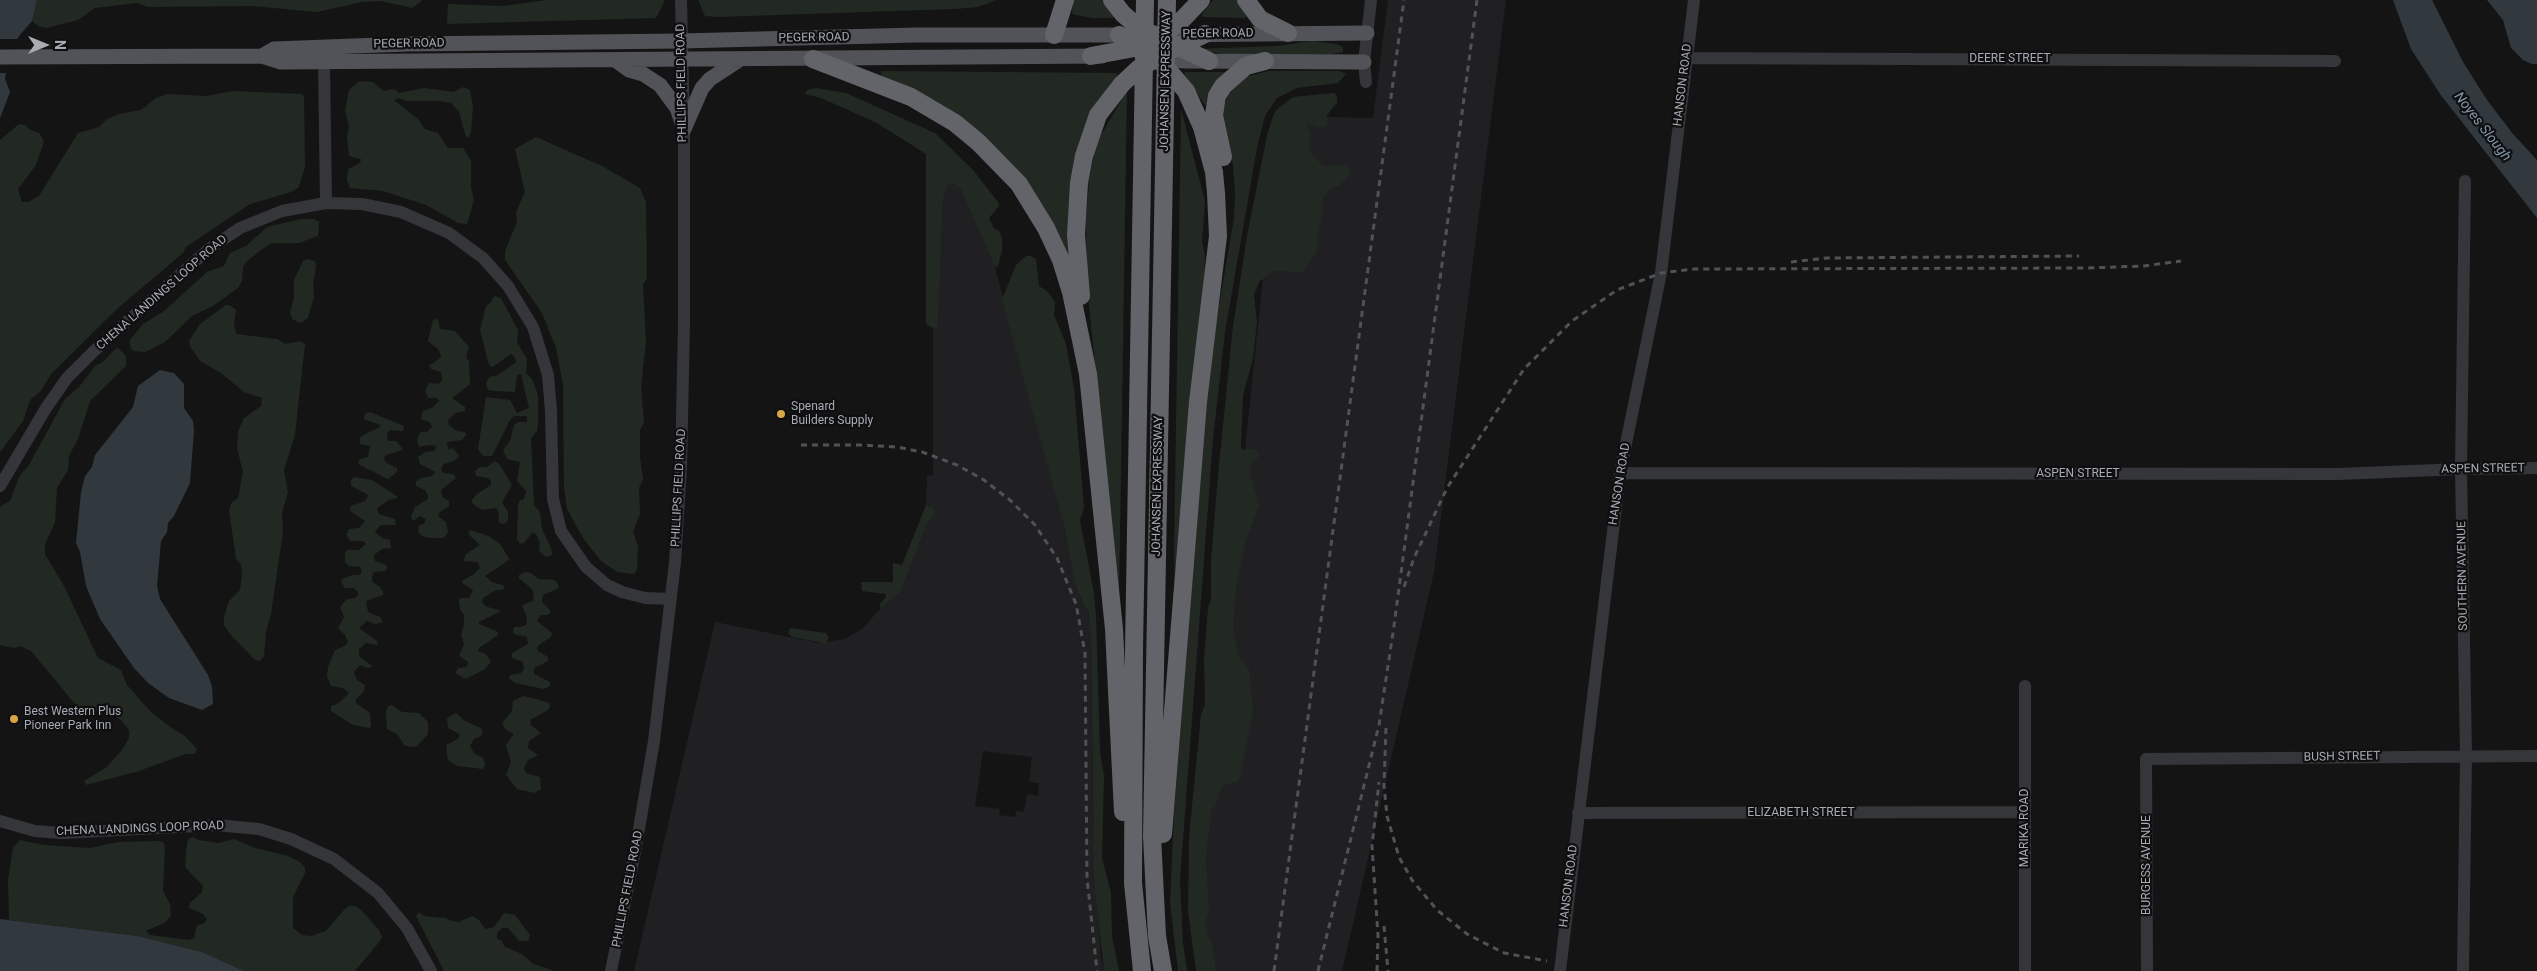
<!DOCTYPE html>
<style>
body{margin:0}
#map{position:relative;width:2537px;height:971px;overflow:hidden;background:#141415;font-family:Roboto,sans-serif}
canvas{display:block}
.north{position:absolute;left:20px;top:20px;width:50px;height:50px;-webkit-text-stroke:4px #0f0f10;paint-order:stroke;rotate:90deg;font-size:14px;font-weight:700;line-height:20px;text-align:center;color:#a7abb4}
.north::after{content:'';display:block;margin:auto;width:18px;height:22px;background:#a7abb4;clip-path:polygon(50% 0,100% 100%,50% 72%,0 100%)}
</style>
<div id="map">
<canvas width="2537" height="971"></canvas>
<div class="north">N</div>
</div>
<script>
const context = document.querySelector('canvas').getContext('2d');
context.lineJoin = 'round';
function fillPath(path, color) { context.fillStyle = color; context.fill(path, 'evenodd'); }
const poly = rows => new Path2D(rows.map(r => 'M' + r).join(''));
function trace(path, color, width, dash) { context.strokeStyle = color; context.lineWidth = width; context.lineCap = dash ? 'butt' : 'round'; context.setLineDash(dash || []); context.stroke(path); }
function drawText(font, color, halo, rows, align = 'center') {
  context.font = font + ' Roboto,sans-serif'; context.lineWidth = 4.5; context.setLineDash([]); context.textBaseline = 'middle'; context.strokeStyle = halo; context.fillStyle = color; for (const [text, x, y, turn = 0] of rows) {
    context.save(); context.translate(x, y); context.rotate((+turn || 0) * Math.PI / 180); context.textAlign = isNaN(turn) ? turn : align; if (halo) context.strokeText(text, 0, 0); context.fillText(text, 0, 0); context.restore();
  }
}
const built = poly([
 [1388,0,1506,0,1434,572,1342,971,1211,971,1204,915,1202,858,1280,116,1373,118],
 [953,183,960,188,995,267,1065,530,1074,581,1084,606,1088,610,1091,633,1093,826,1101,959,1104,971,634,971,715,622,819,643,844,639,862,629,881,608,900,593,927,524,934,514,931,506,926,505,927,476,933,475,933,329,938,325,943,200,947,185],
 [983,751,1032,757,1029,782,1039,783,1038,796,1027,794,1024,812,1016,811,1015,817,999,815,1000,809,975,806]
]);
const green = poly([
 [37,0,423,0,412,8,381,1,362,2,317,12,252,6,148,7,137,3,95,8,78,20,46,28,38,26,32,21],
 [547,0,665,0,656,18,447,24,448,4,503,6],
 [698,0,997,0,978,7,955,9,717,17,705,16],
 [1073,0,1105,0,1115,14,1114,18,1092,18,1072,14],
 [1213,0,1240,0,1247,13,1246,18,1203,17,1202,14],
 [1312,41,1336,44,1343,47,1343,52,1332,54,1225,54,1194,49,1276,46],
 [881,71,1117,73,1118,78,1099,101,1073,273,1025,182,881,77],
 [1268,71,1340,71,1346,74,1338,83,1297,88,1277,98,1265,116,1257,148,1225,332,1213,440,1180,880,1183,943,1187,971,1178,971,1170,903,1174,814,1202,446,1213,341,1234,218,1235,197,1233,165,1223,112,1229,91,1245,77],
 [1185,72,1228,72,1209,104,1205,105,1184,74],
 [359,81,373,82,384,91,394,89,399,93,424,88,454,92,463,87,470,90,473,106,471,133,468,138,466,137,459,112,451,103,440,101,407,101,399,98,394,100,418,119,425,129,438,133,448,148,463,148,471,160,471,188,474,200,467,224,458,223,426,205,383,191,350,188,347,180,348,169,360,163,361,159,349,156,347,137,349,126,345,111,349,90],
 [816,88,846,93,935,133,973,170,998,202,999,206,989,218,994,228,1000,232,1002,239,1002,251,998,266,995,267,960,188,953,183,947,186,943,200,938,325,935,329,926,324,926,154,877,123,821,98,805,94,807,90],
 [233,91,301,94,304,96,305,166,299,187,291,192,250,204,186,247,183,253,118,308,51,374,41,391,30,400,23,421,0,452,0,140,19,124,25,125,31,130,40,134,44,141,36,165,18,189,22,202,28,202,39,196,78,133,99,127,106,120,119,114,141,110,156,98,167,94,207,96],
 [1126,92,1127,92,1119,598,1087,286,1086,220,1089,181,1096,144],
 [1334,93,1337,96,1337,103,1327,115,1328,122,1325,127,1315,127,1311,123,1306,124,1311,136,1309,151,1323,166,1346,165,1351,173,1340,185,1333,187,1324,196,1316,253,1306,266,1304,272,1273,271,1259,282,1254,295,1257,322,1253,359,1243,395,1241,447,1243,450,1253,449,1258,452,1259,456,1251,464,1249,470,1259,505,1246,541,1237,581,1233,623,1234,636,1240,658,1249,669,1253,713,1240,777,1237,782,1222,786,1216,805,1211,810,1206,858,1209,913,1205,922,1208,935,1212,941,1216,971,1196,971,1188,911,1189,837,1201,714,1205,705,1204,657,1208,608,1211,599,1211,562,1218,475,1233,326,1248,231,1267,135,1273,116,1277,109,1293,97],
 [1181,109,1205,201,1202,242,1205,256,1204,303,1173,623,1173,592,1175,591,1174,554],
 [536,137,602,166,640,188,646,202,647,278,643,285,646,342,641,387,644,423,640,430,640,458,643,479,639,488,640,514,633,531,638,547,637,569,634,574,617,572,601,561,583,538,567,509,564,488,563,385,556,348,542,313,505,260,505,251,517,222,516,212,525,192,515,149],
 [301,219,314,219,319,222,318,236,299,243,272,243,261,250,247,261,243,267,242,281,238,288,213,306,192,316,165,342,145,352,134,351,131,349,129,341,143,324,163,312,207,272,224,266,230,253,246,246,267,227],
 [1026,256,1031,256,1036,259,1039,286,1047,291,1055,302,1054,315,1066,344,1074,388,1084,508,1080,520,1094,593,1096,616,1100,752,1104,776,1102,858,1111,893,1112,936,1119,971,1104,971,1094,880,1091,633,1088,610,1084,606,1074,581,1065,530,1002,299,1016,265],
 [308,259,315,261,316,266,313,285,314,297,308,318,301,323,292,319,290,312,294,299,294,280,303,261],
 [494,296,501,298,518,330,517,342,527,359,526,373,532,379,538,395,538,423,537,431,531,438,534,505,540,512,542,529,551,548,552,555,546,557,539,551,540,544,536,534,532,533,524,543,520,544,517,539,518,506,520,500,524,499,526,491,517,481,520,462,507,459,503,450,510,441,514,425,518,422,527,422,527,416,514,416,510,420,492,456,483,456,478,449,486,397,510,400,517,413,529,408,521,374,517,375,515,392,493,391,488,390,486,384,489,377,498,375,516,362,515,357,511,354,493,367,490,366,488,362,480,330,486,306,491,302],
 [226,305,229,305,236,310,234,323,236,334,277,339,285,344,301,341,305,344,295,435,284,470,288,492,282,513,283,531,271,614,266,632,264,656,260,661,255,660,230,634,224,625,224,617,229,601,240,590,242,575,241,564,236,559,229,510,232,502,238,498,243,472,237,448,238,432,244,418,261,406,262,398,244,392,221,373,200,361,190,346,189,341,200,324],
 [438,319,440,329,455,331,469,347,466,358,469,361,470,379,470,384,452,398,465,407,465,411,456,413,448,420,449,425,457,431,465,432,466,435,462,440,447,442,448,449,453,448,459,456,454,461,444,464,441,469,443,473,453,474,456,478,441,490,442,497,449,501,449,506,440,512,438,516,446,522,448,532,444,538,430,538,422,536,418,531,419,525,424,524,426,519,420,516,413,521,411,517,415,507,428,499,428,496,425,490,416,486,416,482,421,478,432,476,435,472,420,464,418,457,425,452,435,451,436,446,429,445,419,447,417,439,420,432,427,432,432,427,430,422,421,419,423,411,432,408,439,401,437,398,428,398,425,390,429,383,439,384,442,380,441,372,431,369,429,366,441,357,439,350,428,341,433,320],
 [118,348,126,356,126,366,90,401,78,439,69,456,68,470,57,488,55,523,45,544,45,554,64,586,98,658,121,670,127,685,150,711,174,730,184,735,197,749,195,754,185,754,139,771,86,785,84,781,107,767,122,750,129,738,129,730,122,721,112,714,79,709,31,651,20,646,14,648,0,645,0,507,10,501,20,475,29,465,65,399,79,387,95,366,103,362,115,349],
 [370,412,404,426,403,431,390,430,387,434,388,441,396,441,402,448,402,450,386,455,384,458,385,462,397,468,397,472,388,479,358,464,359,460,368,457,370,446,360,444,360,437,380,427,380,425,364,419,365,414],
 [495,461,500,465,512,485,502,502,508,512,508,520,504,524,499,523,498,510,496,508,482,510,474,505,471,501,477,494,491,485,491,481,488,478,476,476,475,471,480,467,487,467],
 [354,477,372,480,397,496,397,498,389,500,377,508,379,514,395,519,396,525,381,525,376,530,375,532,382,538,390,540,391,548,382,549,374,555,375,561,386,565,387,568,385,571,374,572,372,576,372,582,379,586,383,591,383,595,366,601,368,612,380,617,383,622,376,624,367,621,359,628,377,641,378,645,366,643,359,649,359,656,373,667,368,668,360,665,354,672,357,680,365,685,364,691,356,699,356,703,370,713,371,726,369,728,353,725,331,711,331,706,339,703,349,693,343,688,331,686,327,676,328,667,335,650,345,646,348,642,345,635,338,628,344,617,340,607,347,599,355,598,359,594,354,588,345,588,341,582,342,579,353,575,360,575,362,572,360,567,349,566,345,562,345,553,347,550,359,550,366,544,363,541,350,541,346,535,349,529,359,528,365,521,350,511,351,506,365,501,369,495,351,486,351,480],
 [926,505,934,508,935,514,927,524,900,593,881,608,879,605,886,597,886,594,862,591,861,582,893,582,893,563,902,565],
 [470,530,489,536,500,544,509,558,509,560,485,576,492,582,505,586,503,590,496,590,483,598,482,602,485,606,501,611,479,622,479,624,498,632,498,635,479,648,478,651,486,654,491,662,485,669,466,679,455,673,458,668,467,667,468,662,459,656,464,644,461,635,464,625,464,615,460,609,459,600,460,598,469,598,473,590,462,583,462,581,474,574,480,568,478,562,463,561,466,554,480,545,468,534],
 [525,572,531,573,538,579,555,580,559,586,557,589,543,595,542,602,551,611,548,615,541,615,537,621,552,633,551,637,540,644,537,648,538,651,548,657,548,661,534,668,534,674,550,682,550,686,544,689,515,683,509,678,510,675,521,673,524,669,523,662,512,658,512,653,528,644,527,637,514,634,513,632,514,627,521,627,526,625,527,618,522,605,533,601,534,597,532,589,519,578,519,575],
 [790,628,826,633,829,638,826,643,823,643,792,637,788,633],
 [523,696,536,699,549,703,550,706,548,710,530,720,531,725,541,733,529,741,528,748,538,755,528,760,524,768,526,773,540,777,541,789,534,793,517,789,506,775,511,762,506,745,514,734,506,730,502,723,512,711,513,701],
 [392,705,402,712,419,713,428,722,428,734,416,747,405,746,397,734,387,729,386,711,388,706],
 [456,713,465,721,481,728,483,732,481,736,474,739,470,746,474,753,484,759,485,765,483,769,457,766,448,760,446,745,458,739,460,734,448,728,447,718],
 [193,837,198,840,219,843,234,839,252,847,288,856,300,862,305,868,305,873,293,897,293,928,302,935,311,936,326,931,344,910,349,906,355,906,361,910,379,930,382,937,380,941,355,971,244,971,202,952,138,936,9,920,8,879,13,848,20,840,43,845,90,848,118,842,158,841,163,842,165,846,163,891,170,904,171,915,166,922,146,931,150,935,189,940,194,938,197,925,203,924,207,919,203,914,189,908,190,903,202,892,203,886,185,867,187,844,188,839],
 [419,912,424,916,445,918,452,921,459,922,472,916,479,920,485,929,494,927,504,913,515,915,530,935,528,941,519,941,508,928,502,928,497,933,497,939,501,940,505,947,522,954,533,964,555,971,444,971,416,916]
]);
const water = poly([
 [0,0,37,0,32,21,19,36,8,59,5,79,10,92,0,118],
 [2393,0,2432,0,2463,62,2487,100,2513,134,2537,160,2537,218,2440,94,2411,49],
 [2487,0,2537,0,2537,64,2532,64,2523,60,2511,48,2503,20],
 [160,370,174,373,184,384,184,408,193,421,194,431,190,483,174,516,168,523,167,532,161,541,157,586,160,599,208,675,212,686,213,704,202,710,169,698,148,683,134,668,100,619,86,586,80,552,76,543,81,492,85,476,92,467,95,455,133,407,138,386],
 [0,919,138,936,202,952,244,971,0,971]
]);
const pier = poly([
 [0,39,21,39,11,60,9,73,0,73]
]);
const minor = poly([
 [1686,58,2335,61],
 [324,62,326,203],
 [1366,82,1364,62,1371,0],
 [1620,473,2338,474,2461,469,2537,468],
 [0,486,46,408,67,378,94,351,209,249,240,228,282,211,326,203,362,204,401,212,449,233,483,258,508,286,533,327,548,375,551,411,553,499,561,531,586,567,607,585,622,592,645,598,671,599],
 [2025,686,2025,971],
 [1578,813,2025,812],
 [0,821,35,831,61,833,216,825,259,829,291,839,334,859,378,893,407,928,431,971],
 [611,971,635,852,654,741,675,562,681,467,684,323,684,129,681,0],
 [1560,971,1620,473,1661,273,1694,0],
 [2147,971,2146,759,2537,756],
 [2463,971,2466,755,2461,469,2465,181]
]);
const major = poly([
 [1156,35,1367,33],
 [262,56,274,49,407,44,681,41,916,35,1131,35],
 [0,57,262,56,281,62,1102,56],
 [1155,58,1185,61,1364,62],
 [615,60,629,70,643,74,660,85,677,108,684,129],
 [684,129,702,88,710,79,739,60]
]);
const highway = poly([
 [1112,0,1123,14,1139,28,1209,61],
 [1246,0,1260,19,1288,33],
 [1054,35,1065,0],
 [1119,35,1158,58,1186,91,1202,127,1214,172,1216,193,1218,236,1198,402,1163,834],
 [1091,56,1140,47,1178,24,1201,0],
 [813,59,911,97,955,123,978,142,1019,184,1046,228,1061,260,1071,292,1088,374,1114,629,1123,812],
 [1223,157,1214,115,1217,96,1223,86,1246,66,1265,61],
 [1081,296,1076,235,1079,183,1084,156,1098,115,1122,84,1138,69,1173,49,1205,34],
 [1142,971,1133,883,1134,650,1145,0],
 [1163,971,1157,936,1152,836,1167,0]
]);
const rail = poly([
 [1791,262,1827,258,2079,256],
 [801,445,861,445,897,447,922,452,957,465,984,480,1011,501,1035,525,1057,558,1076,604,1085,653,1087,878,1097,971],
 [1404,587,1414,558,1447,488,1524,369,1572,321,1617,290,1661,273,1694,269,2088,268,2144,266,2181,261],
 [1386,728,1384,786,1387,816,1399,857,1412,880,1437,910,1467,934,1504,953,1547,961],
 [1384,926,1388,971],
 [1274,971,1404,0],
 [1318,971,1379,725,1394,626,1477,0],
 [1377,971,1378,935,1372,846,1379,782]
]);
const markers = [
 [781,414,5,"#d9a647"],
 [14,719,5,"#d9a647"]
];
const streetNames = [
 ["PEGER ROAD",1218,34,-1],
 ["PEGER ROAD",814,38,-1],
 ["PEGER ROAD",409,44,-1],
 ["DEERE STREET",2010,59],
 ["JOHANSEN EXPRESSWAY",1166,81,-89],
 ["PHILLIPS FIELD ROAD",682,83,-91],
 ["HANSON ROAD",1683,85,-83],
 ["CHENA LANDINGS LOOP ROAD",162,293,-41],
 ["ASPEN STREET",2483,469,-1],
 ["ASPEN STREET",2078,474],
 ["HANSON ROAD",1620,484,-81],
 ["JOHANSEN EXPRESSWAY",1158,486,-89],
 ["PHILLIPS FIELD ROAD",679,488,-87],
 ["SOUTHERN AVENUE",2463,576,-91],
 ["BUSH STREET",2342,757,-1],
 ["ELIZABETH STREET",1801,813],
 ["MARIKA ROAD",2025,828,-90],
 ["CHENA LANDINGS LOOP ROAD",140,829,-2],
 ["BURGESS AVENUE",2147,865,-90],
 ["HANSON ROAD",1569,886,-83],
 ["PHILLIPS FIELD ROAD",628,889,-79]
];
const poiNames = [
 ["Spenard",791,407],
 ["Builders Supply",791,421],
 ["Best Western Plus",24,712],
 ["Pioneer Park Inn",24,726]
];
const waterNames = [
 ["Noyes Slough",2482,127,52]
];
fillPath(built, '#202022');
fillPath(green, '#222923');
fillPath(water, '#31383e');
fillPath(pier, '#141415');
trace(minor, '#35363a', 12);
trace(major, '#525358', 15);
trace(highway, '#62646a', 18);
trace(rail, '#505256', 3, [6, 5]);
for (const [x, y, r, color] of markers) { const dot = new Path2D(); dot.arc(x, y, r, 0, 2 * Math.PI); context.fillStyle = color; context.fill(dot); trace(dot, '#0f0f10', 2); }
drawText('12px', '#a7abb4', '#0f0f10', streetNames);
drawText('12px', '#a7abb4', '#0f0f10', poiNames, 'left');
drawText('italic 14px', '#8298aa', '#0f0f10', waterNames);
</script>
